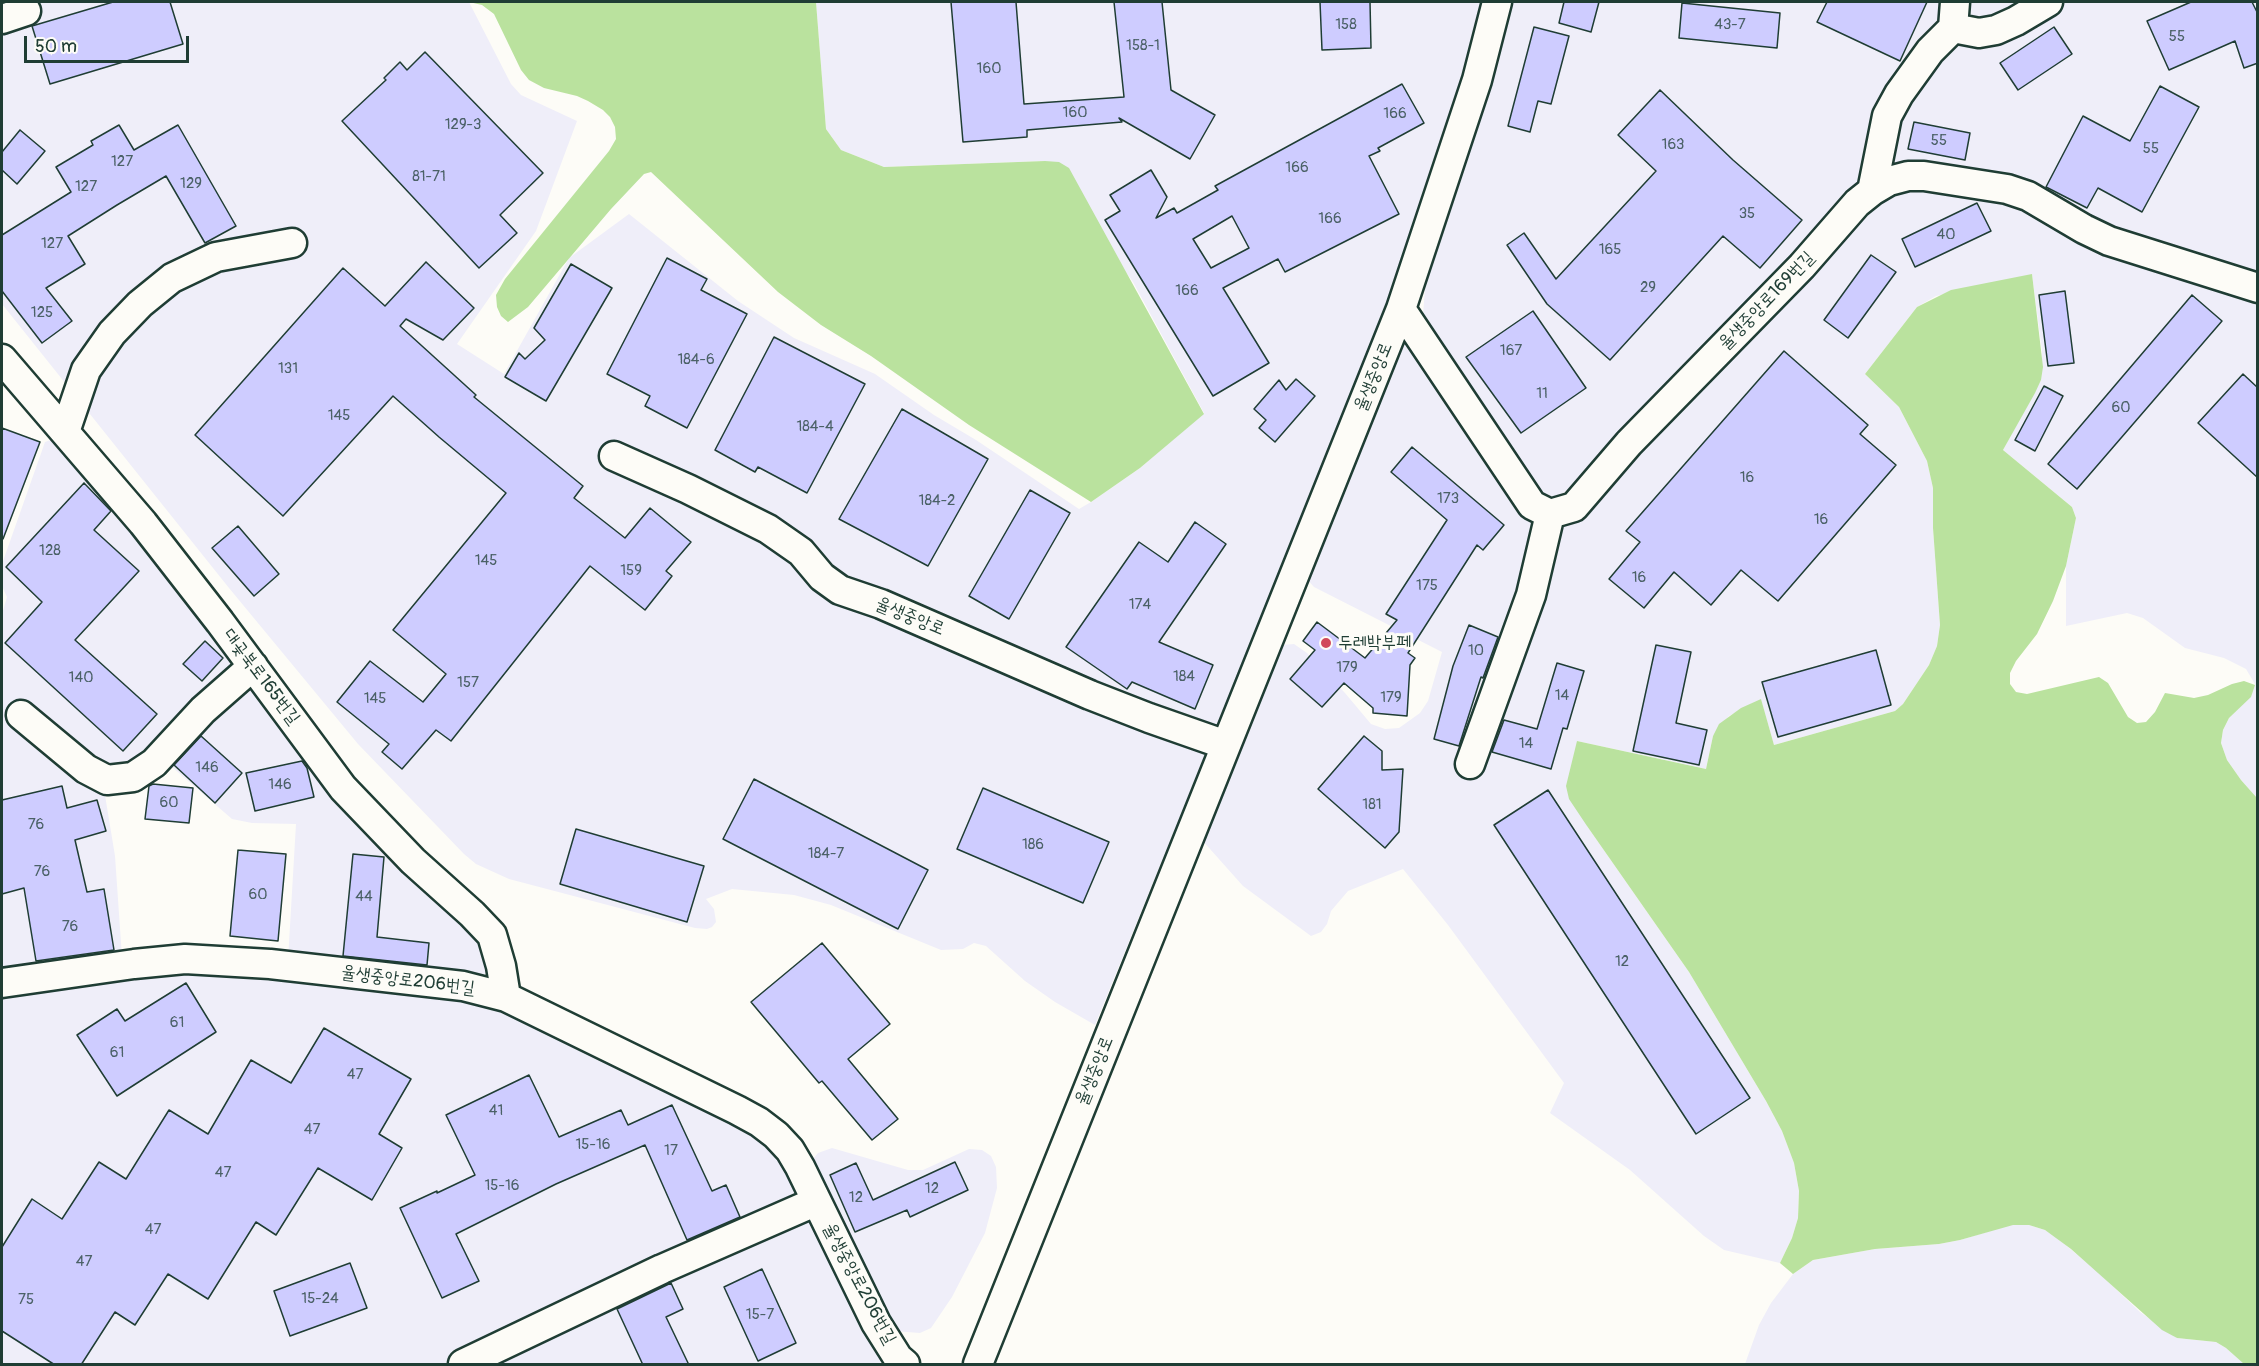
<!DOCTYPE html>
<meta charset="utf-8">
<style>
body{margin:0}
#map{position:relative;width:2259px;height:1366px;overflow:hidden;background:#fdfcf7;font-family:Pangolin,sans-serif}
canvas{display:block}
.frame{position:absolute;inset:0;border:3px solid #1f3d34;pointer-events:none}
.scale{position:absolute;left:24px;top:36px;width:165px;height:27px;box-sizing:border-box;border:3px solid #1f3d34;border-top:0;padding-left:8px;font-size:18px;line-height:21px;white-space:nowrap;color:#1f3d34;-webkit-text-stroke:4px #fdfcf7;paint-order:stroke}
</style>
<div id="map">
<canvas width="2259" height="1366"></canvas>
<div class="frame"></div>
<div class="scale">50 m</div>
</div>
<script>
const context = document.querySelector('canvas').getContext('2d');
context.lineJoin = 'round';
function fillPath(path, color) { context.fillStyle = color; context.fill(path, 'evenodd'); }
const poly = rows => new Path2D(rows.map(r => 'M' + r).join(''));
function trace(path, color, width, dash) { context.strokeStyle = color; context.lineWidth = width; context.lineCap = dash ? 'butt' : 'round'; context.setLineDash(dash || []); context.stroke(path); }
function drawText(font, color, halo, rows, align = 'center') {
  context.font = font + ' Pangolin,"Poor Story",sans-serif'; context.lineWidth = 6; context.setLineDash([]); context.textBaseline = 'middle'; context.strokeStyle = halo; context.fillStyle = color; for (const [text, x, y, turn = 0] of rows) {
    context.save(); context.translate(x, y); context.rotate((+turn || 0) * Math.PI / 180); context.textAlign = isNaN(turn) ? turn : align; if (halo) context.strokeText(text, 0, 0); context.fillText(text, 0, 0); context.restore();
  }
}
const built = poly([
 [2,2,469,2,511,84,521,95,577,121,536,231,457,344,504,374,569,258,629,214,738,301,794,338,875,374,934,415,976,440,1079,509,1091,502,1140,468,1204,413,1133,282,1045,161,884,167,841,150,826,129,816,2,1484,2,1453,114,1393,293,1095,1025,1055,1002,1025,981,986,946,974,943,963,949,941,950,831,905,794,895,732,889,706,899,714,909,716,922,712,927,707,929,695,928,509,879,476,864,464,854,358,744,229,588,2,304],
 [1508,2,2257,2,2257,276,2131,239,1960,172,1843,203,1574,485,1562,494,1549,497,1536,491,1427,329,1423,315,1426,275],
 [1911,186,1991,194,2257,300,2257,798,2241,780,2227,760,2221,743,2223,730,2229,718,2251,696,2255,684,2246,669,2224,658,2185,648,2143,618,2127,613,2066,626,2066,566,2076,518,2072,507,2003,450,2041,380,2042,351,2032,275,1936,296,1917,307,1865,374,1899,407,1927,461,1933,488,1933,528,1940,625,1937,646,1929,665,1903,704,1895,711,1774,745,1761,700,1729,716,1713,736,1706,769,1577,741,1587,826,1689,972,1766,1101,1782,1131,1794,1163,1799,1191,1798,1218,1792,1238,1780,1263,1724,1250,1704,1236,1630,1170,1550,1113,1564,1083,1448,925,1403,869,1348,891,1331,911,1327,924,1321,932,1311,936,1243,886,1202,840,1278,650,1282,645,1294,644,1307,653,1345,693,1371,724,1385,729,1399,728,1420,713,1428,701,1442,652,1314,587,1304,576,1401,345,1407,344,1557,525,1569,524,1591,507,1871,205],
 [59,437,483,935,491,966,487,973,478,978,288,960,296,824,252,823,232,819,165,761,104,789,115,856,122,957,2,973,2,614,7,597,2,586,2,564,45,442],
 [176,968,494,1004,730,1117,782,1157,879,1348,881,1364,2,1364,2,992],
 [832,1148,908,1170,923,1170,969,1149,982,1150,991,1156,996,1167,997,1188,985,1233,952,1297,931,1328,920,1333,894,1331,813,1164,813,1159,818,1153],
 [2013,1224,2029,1225,2045,1230,2056,1237,2098,1272,2140,1312,2177,1338,2216,1342,2226,1348,2244,1364,1745,1364,1759,1325,1771,1303,1793,1274,1813,1260,1875,1249,1939,1244,1960,1240]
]);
const green = poly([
 [394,2,816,2,826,129,841,150,884,167,1045,161,1059,162,1069,168,1204,414,1140,468,1091,502,969,425,871,356,821,325,778,292,651,172,644,174,611,209,528,307,508,322,501,316,497,307,496,295,505,279,609,151,616,139,615,127,610,117,603,110,588,101,577,96,544,88,529,80,521,70,494,14,482,5,469,2],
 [2032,274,2043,367,2041,380,2035,393,2003,450,2072,507,2076,518,2066,566,2053,601,2037,634,2016,661,2010,673,2010,684,2016,692,2027,694,2099,677,2108,683,2128,717,2137,723,2146,722,2155,712,2165,693,2194,698,2208,695,2232,684,2244,681,2255,685,2251,697,2229,718,2223,730,2221,743,2227,760,2241,780,2257,798,2257,1364,2244,1364,2226,1348,2216,1342,2177,1338,2162,1330,2071,1249,2045,1230,2029,1225,2013,1225,1960,1240,1939,1244,1875,1249,1813,1260,1793,1274,1780,1263,1792,1238,1798,1218,1799,1191,1794,1163,1782,1131,1766,1101,1689,972,1587,826,1569,799,1566,786,1577,741,1706,769,1713,736,1719,724,1741,708,1761,699,1774,745,1895,711,1903,704,1929,665,1937,646,1940,625,1933,528,1933,488,1927,461,1899,407,1865,374,1917,307,1951,290]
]);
const building = poly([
 [113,2,170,2,183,44,50,84,32,26,113,2],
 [951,2,1016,2,1024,104,1124,97,1114,2,1162,2,1171,90,1215,115,1190,159,1119,118,1122,122,1027,130,1027,137,963,142,951,2],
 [1320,2,1370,2,1371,48,1322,50,1320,2],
 [1564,2,1599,2,1591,32,1559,23,1564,2],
 [1827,2,1927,2,1900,61,1817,22,1827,2],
 [2191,2,2252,2,2258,14,2258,63,2244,68,2235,41,2169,70,2147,21,2191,2],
 [1682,3,1780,13,1777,48,1679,38,1682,3],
 [1534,27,1569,36,1551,104,1538,101,1530,132,1508,126,1534,27],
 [2054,27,2072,54,2018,90,2000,63,2054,27],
 [425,52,543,173,500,215,517,233,479,268,342,121,386,80,384,78,400,62,407,70,425,52],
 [1402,84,1424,123,1378,148,1380,151,1369,156,1399,214,1285,272,1278,259,1223,288,1269,363,1213,396,1105,220,1120,211,1110,195,1151,170,1167,197,1156,218,1174,208,1177,213,1218,190,1215,186,1402,84],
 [1232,216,1249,248,1211,268,1193,239,1232,216],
 [2160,86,2199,107,2142,212,2098,188,2087,208,2046,187,2083,116,2130,141,2160,86],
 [1660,90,1733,160,1802,220,1760,268,1723,236,1610,360,1547,304,1507,245,1524,233,1556,279,1656,171,1618,135,1660,90],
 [1914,122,1970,133,1965,160,1908,149,1914,122],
 [119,125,134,150,178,125,236,226,205,243,166,176,117,205,68,236,85,264,46,288,72,321,42,343,2,291,2,235,71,192,56,167,93,145,91,141,119,125],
 [20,130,45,151,17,184,2,170,2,152,20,130],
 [1977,203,1991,231,1915,267,1902,239,1977,203],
 [1871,255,1896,272,1848,338,1824,320,1871,255],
 [667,258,707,279,701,290,747,314,687,428,645,406,650,396,607,374,667,258],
 [426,262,474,308,443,340,406,319,400,326,476,395,474,397,583,486,574,498,625,538,650,508,691,542,666,571,672,576,645,610,590,566,451,741,436,730,402,769,382,752,389,744,337,702,370,661,423,702,446,674,393,630,506,493,439,437,393,396,283,516,195,435,343,268,385,306,426,262],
 [571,264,612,288,546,401,505,377,519,353,525,359,545,340,534,328,571,264],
 [2065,291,2074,363,2048,366,2039,295,2065,291],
 [2192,295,2222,321,2077,489,2048,464,2192,295],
 [1533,311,1586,388,1521,433,1466,357,1533,311],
 [774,337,865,384,807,493,758,467,755,472,715,450,774,337],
 [1784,351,1868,425,1860,434,1896,465,1778,601,1741,570,1711,605,1674,572,1644,608,1609,579,1640,542,1626,531,1784,351],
 [2243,374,2258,388,2258,478,2198,423,2243,374],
 [1296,379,1315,396,1275,442,1259,428,1266,420,1254,409,1279,380,1286,390,1296,379],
 [2044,386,2063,396,2035,451,2015,440,2044,386],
 [902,409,988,459,928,566,839,519,902,409],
 [2,428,40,442,3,539,2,539,2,428],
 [1412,447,1504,525,1483,550,1477,545,1408,653,1415,658,1410,665,1407,716,1373,713,1373,708,1344,683,1322,707,1290,679,1315,650,1303,641,1317,622,1365,658,1397,620,1386,614,1447,520,1391,472,1412,447],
 [84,483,111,511,94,530,139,571,75,640,157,714,123,751,5,643,42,602,6,567,84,483],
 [1030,490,1070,513,1009,619,969,596,1030,490],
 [1195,522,1226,544,1159,642,1213,665,1195,709,1132,682,1127,689,1066,647,1139,542,1168,562,1195,522],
 [238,526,279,574,254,596,212,548,238,526],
 [1469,625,1498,637,1483,678,1481,677,1459,746,1434,739,1453,666,1469,625],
 [205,641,223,658,202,681,183,664,205,641],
 [1656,645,1691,652,1676,723,1707,730,1699,765,1633,751,1656,645],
 [1876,650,1891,705,1778,737,1762,682,1876,650],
 [1557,663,1584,671,1567,729,1563,728,1551,769,1492,752,1504,720,1537,729,1557,663],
 [201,736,242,773,215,803,174,765,201,736],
 [1364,736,1382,751,1382,770,1403,769,1399,832,1385,848,1318,789,1364,736],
 [302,761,307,768,314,797,255,811,246,773,302,761],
 [754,779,928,870,898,929,723,839,754,779],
 [153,784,193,788,189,823,145,819,149,786,153,784],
 [62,786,67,808,97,800,106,831,75,840,87,892,104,889,114,950,36,961,24,888,2,894,2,800,62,786],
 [983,788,1109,842,1083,903,957,849,983,788],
 [1548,790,1750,1098,1696,1134,1494,825,1548,790],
 [576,829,704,866,687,922,560,884,576,829],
 [238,850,286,854,278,941,230,936,238,850],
 [353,854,384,857,377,937,429,943,427,965,343,956,353,854],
 [822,943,890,1024,848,1059,898,1119,872,1140,822,1081,819,1083,751,1002,822,943],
 [186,983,216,1032,117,1096,77,1035,117,1009,125,1021,186,983],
 [324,1028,411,1079,379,1134,402,1148,372,1200,318,1168,276,1235,256,1222,208,1299,168,1274,135,1325,115,1312,81,1365,55,1365,2,1331,2,1247,32,1199,62,1219,99,1162,126,1179,169,1110,208,1134,251,1060,291,1083,324,1028],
 [529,1075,559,1137,621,1110,628,1125,672,1105,712,1191,726,1185,740,1217,687,1240,645,1145,556,1184,456,1234,479,1281,442,1298,400,1208,437,1191,437,1193,475,1175,446,1115,529,1075],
 [955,1162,968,1190,910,1217,907,1210,855,1232,830,1175,856,1163,873,1200,955,1162],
 [350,1263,367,1308,290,1336,274,1291,350,1263],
 [762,1269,796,1343,758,1361,724,1287,762,1269],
 [671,1283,683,1309,666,1317,689,1365,643,1365,617,1309,671,1283]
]);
const minor = poly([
 [2,19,26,11],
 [1953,28,1955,2],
 [1872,191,1887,116,1899,94,1930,51,1953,28,1979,33,1996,30,2016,21,2048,2],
 [1401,309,1532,505,1550,514,1574,507,1629,443,1802,266,1857,203,1872,191,1889,181,1908,176,1924,176,2007,189,2028,196,2084,229,2109,241,2258,288],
 [2,359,143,523,220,622,343,788,413,861,472,914,492,935,501,966,506,997],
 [65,432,86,370,112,333,140,304,172,278,216,257,292,243],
 [614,456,688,489,768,529,801,552,822,577,840,590,881,604,1090,695,1149,718,1226,745],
 [21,715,86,769,107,780,133,777,154,763,203,710,253,666],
 [1470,764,1531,595,1550,514],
 [2,983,134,964,185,959,270,964,463,986,506,997,737,1110,759,1122,776,1135,790,1150,800,1167,876,1323,898,1358,905,1364],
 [463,1364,662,1269,815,1202],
 [978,1364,1401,309,1477,80,1497,2]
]);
const markers = [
 [1326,643,6,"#d1495b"]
];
const numberNames = [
 ["158",1346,25],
 ["43-7",1730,25],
 ["55",2177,37],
 ["158-1",1143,46],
 ["160",989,69],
 ["160",1075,113],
 ["166",1395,114],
 ["129-3",463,125],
 ["55",1939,141],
 ["163",1673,145],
 ["55",2151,149],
 ["127",122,162],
 ["166",1297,168],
 ["81-71",429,177],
 ["129",191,184],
 ["127",86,187],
 ["35",1747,214],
 ["166",1330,219],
 ["40",1946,235],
 ["127",52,244],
 ["165",1610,250],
 ["29",1648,288],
 ["166",1187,291],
 ["125",42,313],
 ["167",1511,351],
 ["184-6",696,360],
 ["131",288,369],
 ["11",1542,394],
 ["60",2121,408],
 ["145",339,416],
 ["184-4",815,427],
 ["16",1747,478],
 ["173",1448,499],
 ["184-2",937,501],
 ["16",1821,520],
 ["128",50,551],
 ["145",486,561],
 ["159",631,571],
 ["16",1639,578],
 ["175",1427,586],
 ["174",1140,605],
 ["10",1476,651],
 ["179",1347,668],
 ["184",1184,677],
 ["140",81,678],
 ["157",468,683],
 ["14",1562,696],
 ["179",1391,698],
 ["145",375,699],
 ["14",1526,744],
 ["146",207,768],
 ["146",280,785],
 ["60",169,803],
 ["181",1372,805],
 ["76",36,825],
 ["186",1033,845],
 ["184-7",826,854],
 ["76",42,872],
 ["60",258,895],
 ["44",364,897],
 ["76",70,927],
 ["12",1622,962],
 ["61",177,1023],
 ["61",117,1053],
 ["47",355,1075],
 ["41",496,1111],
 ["47",312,1130],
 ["15-16",593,1145],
 ["17",671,1151],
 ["47",223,1173],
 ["15-16",502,1186],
 ["12",932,1189],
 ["12",856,1198],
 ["47",153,1230],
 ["47",84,1262],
 ["15-24",320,1299],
 ["75",26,1300],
 ["15-7",760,1315]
];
const streetNames = [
 ["율생중앙로169번길",1767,301,-46],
 ["율생중앙로",1374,377,-68],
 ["율생중앙로",910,617,22],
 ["대곶북로165번길",261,677,53],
 ["율생중앙로206번길",408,981,7],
 ["율생중앙로",1095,1071,-68],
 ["율생중앙로206번길",859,1284,62]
];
const poiNames = [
 ["두레박부페",1338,643]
];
fillPath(built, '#efeef9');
fillPath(green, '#bae29e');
fillPath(building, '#ceccff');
trace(building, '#1f3d34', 1.5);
trace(minor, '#1f3d34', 33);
trace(minor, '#fdfcf7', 28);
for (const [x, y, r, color] of markers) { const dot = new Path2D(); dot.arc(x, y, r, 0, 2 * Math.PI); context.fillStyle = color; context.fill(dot); trace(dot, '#fdfcf7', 2); }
drawText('15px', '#4b6167', null, numberNames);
drawText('18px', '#1f3d34', '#fdfcf7', streetNames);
drawText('18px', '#1f3d34', '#fdfcf7', poiNames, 'left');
</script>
